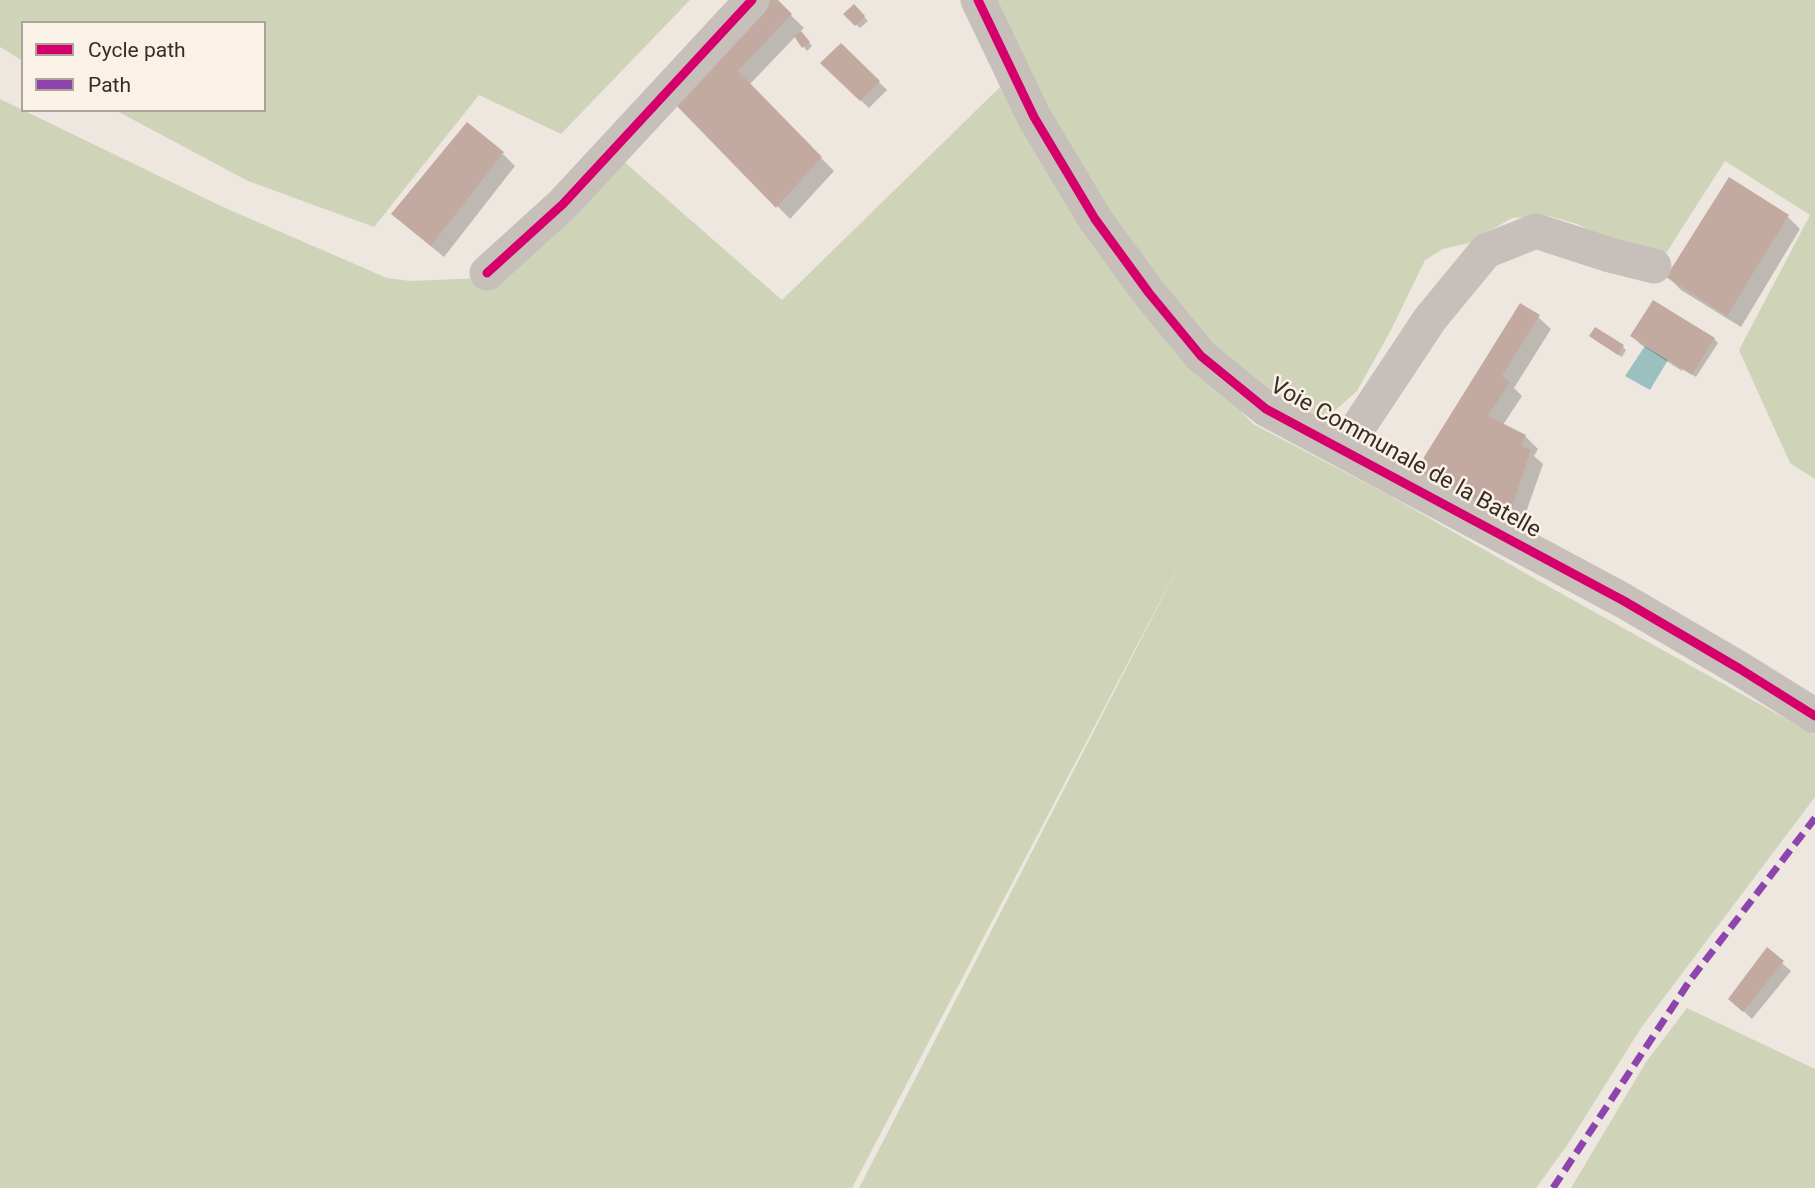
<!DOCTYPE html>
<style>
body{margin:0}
#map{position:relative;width:1815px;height:1188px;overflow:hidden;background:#eee7e0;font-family:Roboto,sans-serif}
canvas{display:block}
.legend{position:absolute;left:21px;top:21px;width:245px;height:91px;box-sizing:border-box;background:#fbf2e7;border:2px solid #ada39a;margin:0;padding:9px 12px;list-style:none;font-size:21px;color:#382c27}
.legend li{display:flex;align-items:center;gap:14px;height:35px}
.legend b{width:35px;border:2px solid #ada39a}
</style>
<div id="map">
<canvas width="1815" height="1188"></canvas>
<ul class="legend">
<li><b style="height:9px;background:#d6006c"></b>Cycle path</li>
<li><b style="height:9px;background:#8e44ad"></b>Path</li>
</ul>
</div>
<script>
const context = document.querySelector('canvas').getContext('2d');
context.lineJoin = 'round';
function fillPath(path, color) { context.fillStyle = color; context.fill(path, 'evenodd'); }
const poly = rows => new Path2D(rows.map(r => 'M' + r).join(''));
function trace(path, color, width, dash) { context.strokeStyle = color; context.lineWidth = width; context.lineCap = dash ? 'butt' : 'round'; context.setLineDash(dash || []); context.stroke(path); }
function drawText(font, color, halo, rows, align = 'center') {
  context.font = font + ' Roboto,sans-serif'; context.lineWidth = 5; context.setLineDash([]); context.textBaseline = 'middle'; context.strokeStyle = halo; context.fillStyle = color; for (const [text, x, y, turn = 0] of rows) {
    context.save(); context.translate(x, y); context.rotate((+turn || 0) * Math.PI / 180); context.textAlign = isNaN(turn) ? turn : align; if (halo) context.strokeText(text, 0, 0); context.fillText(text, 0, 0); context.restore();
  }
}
const green = poly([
 [0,0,690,0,561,134,479,95,374,227,248,181,115,110,264,110,264,23,23,23,23,61,0,47],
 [989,0,1815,0,1815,479,1790,463,1739,350,1810,215,1725,161,1661,261,1603,238,1577,224,1549,216,1512,218,1469,243,1443,249,1425,260,1391,330,1357,391,1321,423,1241,379,1109,226],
 [1000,87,1033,145,1170,335,1253,424,1387,494,1546,585,1815,735,1815,797,1641,1028,1568,1144,1536,1188,859,1188,1186,552,852,1188,0,1188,0,99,223,207,387,278,410,281,507,277,621,159,782,300],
 [1687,1008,1815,1069,1815,1188,1571,1188,1646,1062]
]);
const water = poly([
 [1645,346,1668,360,1650,390,1625,376]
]);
const shadow = poly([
 [773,0,775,0,804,28,800,32,812,46,807,51,796,36,749,85,834,171,790,219,674,101],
 [854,6,868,21,860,28,845,14],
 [841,45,887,90,869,108,822,63],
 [503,154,515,166,444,257,406,226,394,214],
 [1787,216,1800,229,1741,327,1681,290,1668,277],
 [1538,317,1551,329,1514,388,1522,396,1503,425,1525,436,1538,449,1534,456,1543,464,1523,521,1501,513,1500,517,1431,482,1419,470],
 [1632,336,1714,339,1718,343,1696,377,1683,369,1682,371,1640,344],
 [1595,340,1623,347,1626,350,1622,357],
 [1782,963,1791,971,1752,1019,1739,1007]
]);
const building = poly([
 [770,0,778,0,792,14,738,71,822,157,776,208,672,101],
 [854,4,865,16,855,26,843,14],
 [801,31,810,42,802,48,794,36],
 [841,43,880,81,860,101,820,63],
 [467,122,504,152,431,246,391,214],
 [1729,177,1789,215,1727,316,1666,277],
 [1653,300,1715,338,1692,375,1630,336],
 [1520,303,1540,315,1502,376,1510,382,1488,416,1526,435,1521,445,1531,450,1511,510,1489,502,1487,505,1416,470],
 [1595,327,1624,345,1618,355,1589,336],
 [1767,947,1784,961,1743,1012,1728,999]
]);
const minor = poly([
 [978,0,1034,117,1095,219,1149,293,1201,356,1266,409,1624,601,1740,669,1815,716],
 [487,273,563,204,752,0],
 [1343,450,1430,319,1486,251,1536,231,1610,255,1654,266]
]);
const quiet = poly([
 [1553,1188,1691,979,1815,818]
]);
const cycleway = poly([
 [978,0,1034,117,1095,219,1149,293,1201,356,1266,409,1624,601,1740,669,1815,716],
 [487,273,563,204,752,0]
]);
const streetNames = [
 ["Voie Communale de la Batelle",1405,459,29]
];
fillPath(green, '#cfd4b9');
fillPath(water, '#9ac1c0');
fillPath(shadow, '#0003');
fillPath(building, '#c3aaa0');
trace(minor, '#c7bfb9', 35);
trace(quiet, '#8e44ad', 7, [14, 7]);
trace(cycleway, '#d6006c', 9);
drawText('23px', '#382c27', '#fbf2e7', streetNames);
</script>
